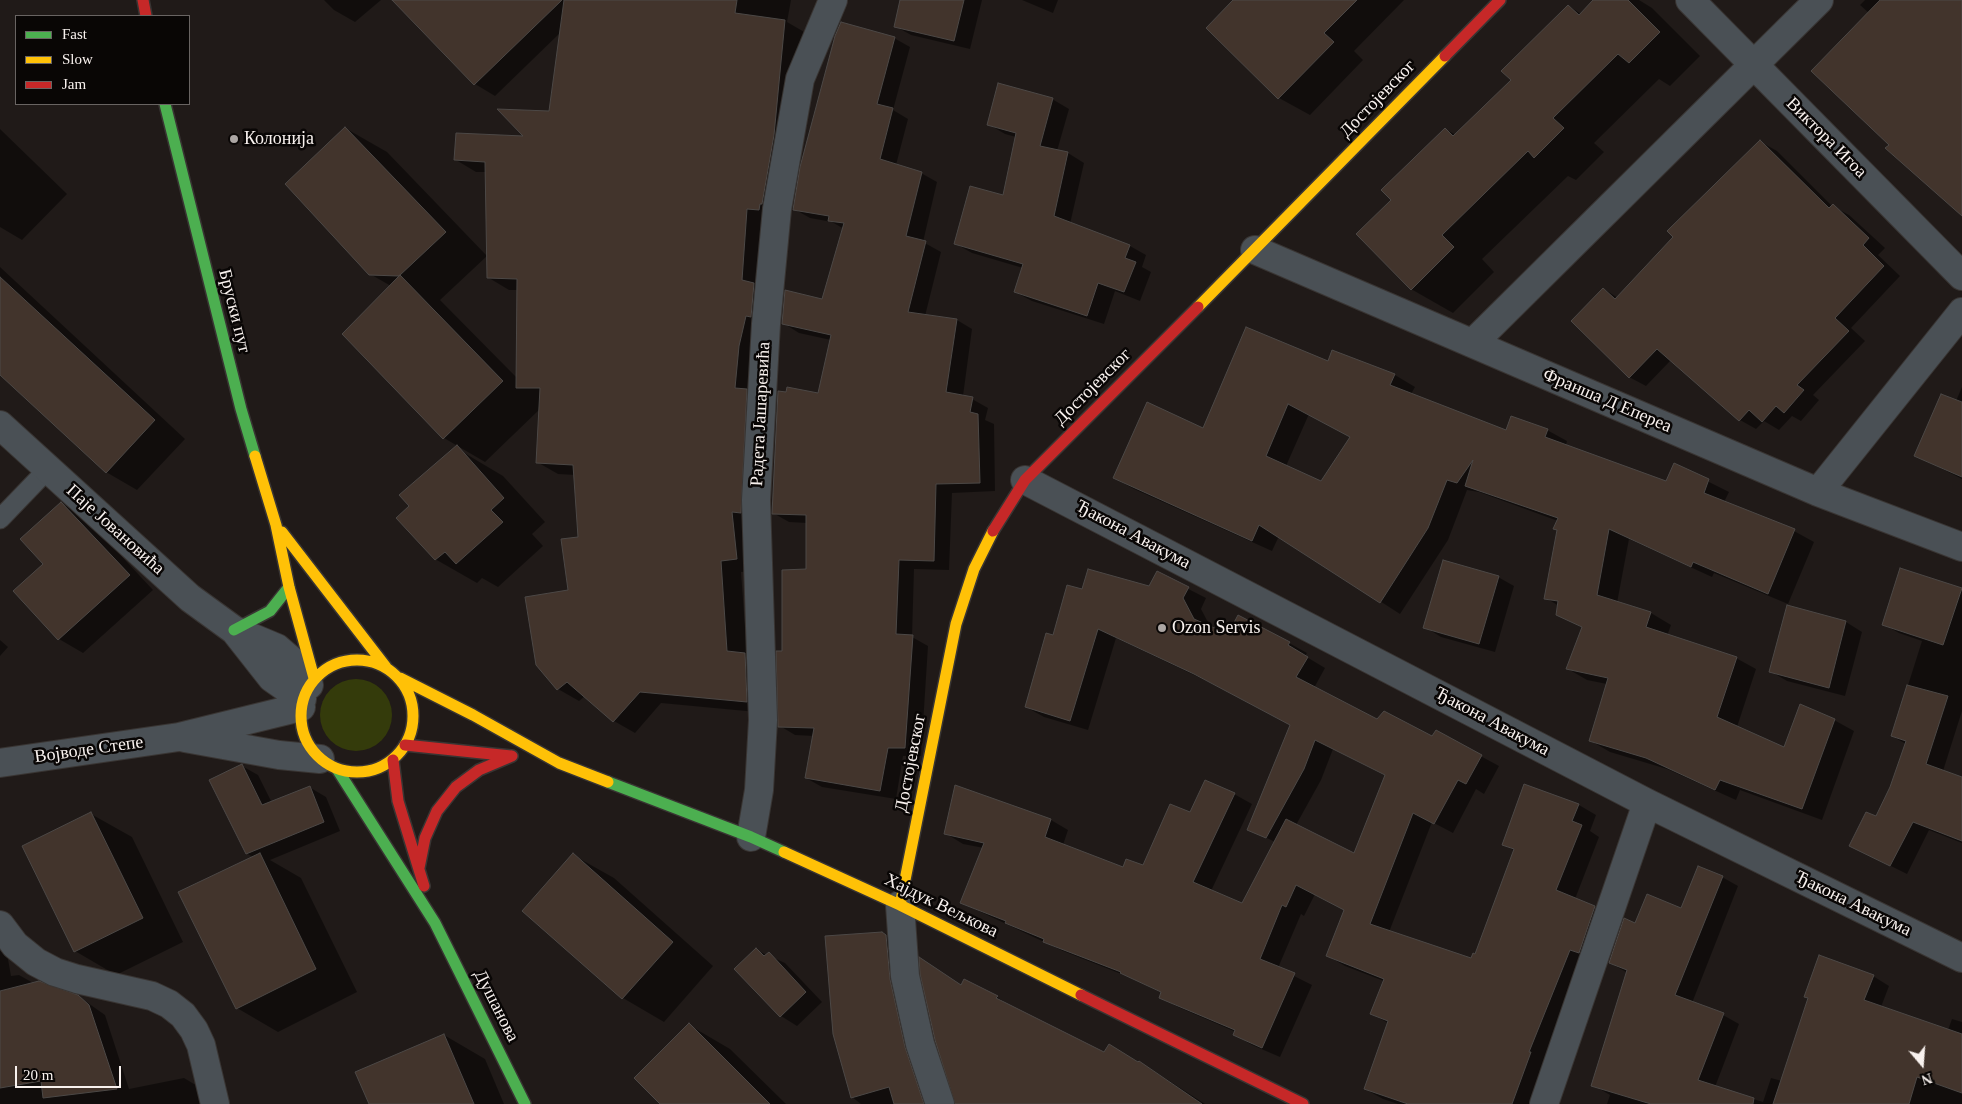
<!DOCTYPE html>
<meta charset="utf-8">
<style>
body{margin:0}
#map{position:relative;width:1962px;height:1104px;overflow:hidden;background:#201a18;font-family:"Times New Roman",serif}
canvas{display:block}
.legend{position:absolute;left:15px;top:15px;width:175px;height:90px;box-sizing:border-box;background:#090605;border:1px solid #696462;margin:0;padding:6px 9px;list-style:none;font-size:15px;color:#f8f1ee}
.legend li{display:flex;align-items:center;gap:10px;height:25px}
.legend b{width:25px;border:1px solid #696462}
.north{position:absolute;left:1897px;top:1039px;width:50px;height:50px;-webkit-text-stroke:4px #090605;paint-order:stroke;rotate:162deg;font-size:14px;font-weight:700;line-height:20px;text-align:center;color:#f8f1ee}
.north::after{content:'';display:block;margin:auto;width:18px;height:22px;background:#f8f1ee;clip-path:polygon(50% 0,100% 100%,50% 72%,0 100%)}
.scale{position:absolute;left:15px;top:1066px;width:106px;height:22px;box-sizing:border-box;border:2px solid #f8f1ee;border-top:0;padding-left:6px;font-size:15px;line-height:18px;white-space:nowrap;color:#f8f1ee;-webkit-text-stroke:4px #090605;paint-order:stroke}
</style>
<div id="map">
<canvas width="1962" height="1104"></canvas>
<ul class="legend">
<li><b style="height:6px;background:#4caf50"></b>Fast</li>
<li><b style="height:6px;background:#ffc107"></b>Slow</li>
<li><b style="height:6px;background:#c62828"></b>Jam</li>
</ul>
<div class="north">N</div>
<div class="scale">20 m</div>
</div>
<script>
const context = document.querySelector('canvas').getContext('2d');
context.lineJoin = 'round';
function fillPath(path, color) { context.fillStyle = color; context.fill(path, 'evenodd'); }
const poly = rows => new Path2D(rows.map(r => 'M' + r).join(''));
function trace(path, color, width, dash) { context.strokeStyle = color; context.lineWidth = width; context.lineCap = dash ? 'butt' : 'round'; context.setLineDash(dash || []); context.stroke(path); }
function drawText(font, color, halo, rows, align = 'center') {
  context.font = font + ' "Times New Roman",serif'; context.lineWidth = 5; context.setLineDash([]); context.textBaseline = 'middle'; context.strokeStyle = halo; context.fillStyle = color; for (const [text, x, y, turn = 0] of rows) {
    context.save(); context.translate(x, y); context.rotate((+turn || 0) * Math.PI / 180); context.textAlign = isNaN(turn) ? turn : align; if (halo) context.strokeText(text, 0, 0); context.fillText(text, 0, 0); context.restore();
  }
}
const green = poly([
 '320 715a36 36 0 1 1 72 0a36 36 0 1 1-72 0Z'
]);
const shadow = poly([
 [324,0,381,0,355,22,334,10],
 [394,0,791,0,787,22,806,33,757,571,741,572,747,655,766,666,767,713,661,703,635,733,614,721,585,696,579,701,558,689,570,591,580,538,575,475,558,474,537,462,540,409,485,462,444,438,391,286,370,274,345,128,387,152,487,256,440,300,517,378,519,290,509,290,489,278,486,172,476,172,456,160,526,137,550,112,561,32,495,96,475,84],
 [901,0,982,0,970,49,911,35,895,26],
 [1022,0,1058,0,1053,13],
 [1235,0,1404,0,1354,51,1363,60,1310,115,1279,98],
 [1595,0,1639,0,1652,8,1700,56,1670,86,1659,79,1594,143,1604,152,1576,180,1568,176,1482,259,1494,272,1453,313,1411,289,1392,200,1445,129,1456,135,1512,80,1569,6,1581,14],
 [1865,0,1962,0,1962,212,1890,144,1869,13,1860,5],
 [894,38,910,47,893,110,908,119,896,165,921,173,937,182,923,242,941,252,925,316,957,320,972,329,963,396,972,399,988,408,985,420,994,424,995,491,952,493,949,570,914,569,912,637,928,646,921,756,903,756,896,799,822,787,806,778,814,736,795,735,780,726,783,652,807,571,807,523,789,522,773,513,787,393,819,394,831,340,799,333,783,323,823,300,844,229,832,222,810,218,794,209],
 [1052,99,1069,109,1057,151,1068,153,1084,163,1070,224,1130,246,1146,255,1142,267,1151,272,1140,301,1115,291,1104,324,1032,301,1015,292,1023,268,972,253,956,244,1004,196,1016,137,1005,134,988,124],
 [0,129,67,194,22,240,0,227],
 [1761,142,1777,151,1832,206,1849,215,1885,248,1878,255,1900,276,1851,328,1865,341,1813,395,1819,400,1801,421,1792,416,1779,430,1764,421,1756,429,1740,420,1671,360,1646,386,1629,377,1604,289,1618,298],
 [0,267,185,439,137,490,106,472,0,373],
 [1333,352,1395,375,1415,387,1411,394,1507,432,1547,430,1567,441,1566,445,1667,482,1675,465,1729,492,1724,502,1794,531,1814,542,1788,604,1714,573,1712,577,1629,539,1617,603,1651,613,1671,625,1667,636,1736,658,1756,669,1737,727,1784,749,1834,720,1854,731,1822,820,1740,790,1736,800,1667,769,1610,752,1591,741,1607,684,1587,680,1568,669,1583,628,1557,614,1559,606,1546,598,1558,521,1479,492,1467,490,1448,540,1400,614,1279,536,1272,551,1134,489,1114,478,1329,363],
 [1309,414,1351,437,1321,482,1286,466],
 [1962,387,1962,479,1915,455,1956,401],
 [461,451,503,476,545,522,532,534,543,546,498,587,482,578,477,583,435,559],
 [61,503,85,517,153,590,83,653,59,639,15,591,44,564],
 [1901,570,1962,590,1962,711,1943,771,1962,779,1962,843,1929,830,1907,874,1851,846,1877,818,1891,788,1906,744,1892,736,1922,641,1899,633,1883,624],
 [1157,573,1206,598,1201,609,1211,628,1229,636,1289,643,1307,653,1305,656,1325,668,1314,688,1378,721,1433,738,1436,732,1499,766,1484,794,1476,789,1453,833,1432,822,1389,932,1471,959,1476,956,1515,851,1503,844,1525,786,1579,805,1596,815,1590,831,1599,837,1575,899,1612,918,1533,1104,1398,1104,1383,1099,1365,1089,1388,1023,1372,1014,1384,981,1345,966,1328,956,1346,910,1315,894,1304,916,1301,914,1278,968,1312,985,1280,1057,1252,1045,1235,1035,1236,1032,1178,1007,1160,997,1162,993,1129,977,1063,951,962,903,984,848,963,844,945,833,956,786,1051,820,1068,830,1063,845,1124,869,1144,867,1190,814,1234,794,1252,804,1211,891,1243,904,1275,842,1249,829,1292,725,1213,684,1116,638,1088,730,1044,717,1026,707,1054,636,1083,591,1150,588],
 [1333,749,1386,776,1355,855,1296,825,1321,780],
 [1498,577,1514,586,1495,652,1441,637,1425,627],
 [1788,606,1846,622,1862,632,1845,696,1787,681,1770,671],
 [0,640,8,647,0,656],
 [242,766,258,775,272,803,309,787,326,797,340,831,270,860,301,878,357,992,278,1032,237,1008,253,857,246,853],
 [91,814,132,837,183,942,116,975,75,951],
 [573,855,614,878,713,966,664,1022,623,998],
 [1722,877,1738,886,1692,1003,1723,1015,1739,1024,1715,1087,1763,1102,1771,1078,1782,1081,1873,976,1889,986,1881,1007,1948,1030,1952,1019,1962,1022,1962,1104,1607,1104,1610,1095,1593,1085,1628,973,1610,963,1636,924,1682,909],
 [881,933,898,943,936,1104,861,1104,852,1097],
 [0,935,6,948,11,976,19,975,35,984,78,996,105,1015,129,1089,184,1078,199,1087,203,1104,0,1104],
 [756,950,785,963,822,1002,797,1026,781,1016,736,969],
 [921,959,962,986,997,997,1012,1007,1104,1053,1140,1062,1205,1104,956,1104],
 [689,1025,730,1049,786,1104,662,1104],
 [444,1035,485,1059,504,1104,371,1104]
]);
const building = poly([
 [392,0,562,0,474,85,392,0],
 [564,0,737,0,735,13,785,20,774,135,762,204,760,204,759,210,747,209,742,280,754,283,751,317,746,316,739,346,735,388,747,389,741,513,732,512,737,559,721,561,727,651,745,653,747,702,640,692,613,722,567,682,557,690,536,665,525,597,568,590,561,539,578,537,573,465,536,463,540,388,516,388,517,279,487,278,485,162,454,160,456,133,523,136,497,109,549,111,564,0],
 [900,0,964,0,954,41,894,27,900,0],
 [1233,0,1357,0,1324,33,1334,42,1278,99,1206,28,1233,0],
 [1593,0,1628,0,1660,32,1629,63,1618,54,1553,118,1564,128,1534,158,1528,151,1442,235,1454,247,1411,290,1356,234,1391,200,1381,190,1445,128,1453,136,1511,80,1501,71,1568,5,1579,15,1593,0],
 [1880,0,1962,0,1962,216,1885,148,1889,145,1811,71,1880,0],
 [841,22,895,37,877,104,893,108,880,159,922,172,906,236,926,241,908,312,957,319,946,392,973,397,970,412,978,414,980,483,936,484,934,561,899,560,896,634,913,635,905,748,888,748,880,791,805,778,814,728,778,727,776,651,782,651,782,570,806,569,806,515,772,514,778,391,786,392,787,387,818,393,831,335,782,324,785,290,822,299,844,223,828,221,829,216,793,210,800,167,835,36,841,22],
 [998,83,1053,98,1040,146,1068,152,1054,216,1130,245,1125,258,1136,262,1124,292,1098,283,1087,316,1014,292,1023,264,954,244,970,186,1003,195,1016,133,987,125,998,83],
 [345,127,446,232,399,276,369,275,285,184,345,127],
 [1760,140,1829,208,1833,204,1869,238,1863,245,1884,266,1835,318,1849,331,1797,385,1804,390,1784,413,1776,406,1762,422,1749,410,1739,421,1657,349,1629,378,1571,321,1603,288,1615,299,1673,237,1667,231,1760,140],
 [400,275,503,381,443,439,342,334,400,275],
 [0,277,155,420,106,473,0,375,0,277],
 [1246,327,1328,361,1332,350,1395,374,1390,385,1506,430,1511,416,1548,429,1545,437,1666,481,1674,463,1709,479,1704,493,1795,529,1768,594,1693,562,1691,567,1609,529,1597,595,1651,612,1646,627,1737,657,1717,717,1784,747,1800,704,1835,719,1802,809,1720,780,1715,790,1646,758,1589,741,1608,678,1566,669,1582,627,1556,615,1558,601,1544,599,1557,530,1553,529,1558,518,1465,486,1473,460,1457,483,1447,480,1428,528,1380,603,1259,525,1252,541,1113,478,1147,402,1203,428,1246,327],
 [1288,404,1350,437,1321,481,1266,456,1288,404],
 [1941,394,1962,402,1962,477,1914,456,1941,394],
 [457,445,504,498,491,510,503,522,456,564,445,552,435,560,396,518,409,506,399,495,457,445],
 [61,502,130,575,58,640,13,591,43,564,20,539,61,502],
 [1443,560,1499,576,1479,644,1423,628,1443,560],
 [1900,568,1962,588,1943,645,1882,625,1900,568],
 [1088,569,1149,586,1157,571,1189,587,1183,598,1194,619,1228,634,1238,615,1290,642,1288,645,1308,657,1296,677,1377,719,1384,711,1432,736,1436,730,1482,755,1466,784,1458,780,1434,824,1413,813,1370,924,1471,958,1473,953,1475,954,1514,849,1502,845,1524,784,1579,804,1572,821,1582,825,1556,890,1595,906,1579,953,1570,950,1529,1052,1531,1052,1512,1104,1408,1104,1364,1089,1388,1021,1370,1014,1384,979,1326,956,1344,910,1296,885,1286,907,1282,905,1260,959,1295,973,1262,1048,1233,1035,1235,1030,1159,998,1161,992,1120,973,1121,972,1043,942,1044,939,1005,923,1006,921,960,903,984,843,944,834,955,785,1051,819,1045,837,1123,867,1126,859,1143,865,1170,804,1190,812,1205,780,1235,793,1193,882,1242,903,1286,819,1354,853,1385,775,1315,740,1304,769,1266,838,1247,830,1290,725,1194,674,1098,629,1070,721,1025,707,1046,633,1053,635,1067,585,1082,589,1088,569],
 [1787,605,1846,621,1829,688,1769,672,1787,605],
 [1907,685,1948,696,1926,764,1962,777,1962,841,1913,822,1890,866,1849,846,1866,812,1876,816,1890,787,1906,741,1891,736,1907,685],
 [242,764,262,805,310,786,324,822,246,854,209,780,242,764],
 [91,812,143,918,74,952,22,846,91,812],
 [260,853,316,969,236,1009,178,892,260,853],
 [573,853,673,942,622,999,522,911,573,853],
 [1698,866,1723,876,1675,995,1724,1013,1698,1080,1754,1098,1753,1104,1651,1104,1591,1086,1627,970,1609,963,1624,918,1635,923,1647,894,1681,908,1698,866],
 [882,932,886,935,890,979,905,1047,924,1104,894,1104,889,1087,851,1098,833,1034,825,936,882,932],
 [756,948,764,956,769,952,806,992,780,1017,734,969,756,948],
 [1819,955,1874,975,1864,1000,1962,1034,1962,1093,1917,1077,1909,1104,1773,1104,1808,998,1804,997,1819,955],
 [919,957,961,985,964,979,998,996,996,998,1104,1052,1109,1044,1138,1062,1139,1061,1202,1104,955,1104,935,1040,920,974,919,957],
 [39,981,78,995,89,1005,117,1089,43,1098,41,1081,0,1088,0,991,39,981],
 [689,1023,770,1104,660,1104,634,1078,689,1023],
 [444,1034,474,1104,369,1104,355,1072,444,1034]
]);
const lane = poly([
 [0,519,48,469]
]);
const street = poly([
 [1690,0,1962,276],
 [1255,250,1818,492,1962,547],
 [1473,343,1819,0],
 [0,425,190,598,234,630,277,648,292,661,309,685],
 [1025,480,1647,803,1962,958],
 [1818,492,1962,312],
 [235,631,272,678,302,699],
 [185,738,279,755,320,759],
 [0,763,179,737,301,707],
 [751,837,759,790,763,720,756,500,766,324,777,209,800,79,833,0],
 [900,905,905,976,920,1044,940,1104],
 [0,925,15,945,36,962,55,972,77,979,152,996,169,1004,183,1015,194,1030,201,1045,215,1104],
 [1544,1104,1647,803]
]);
const fast = poly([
 [165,104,241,409,255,456],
 [234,630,270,611,289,587],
 [337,769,435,923,525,1104],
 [608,782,751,837,784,852]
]);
const slow = poly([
 [1198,307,1445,56],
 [255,456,276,525,289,587,314,678],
 [282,532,386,667],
 '301 716a56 56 0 1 1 112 0a56 56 0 1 1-112 0Z',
 [400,678,473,715,559,763,608,782],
 [784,852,900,905,1081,995],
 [900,905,956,624,974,569,993,531]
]);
const jam = poly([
 [143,0,146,16],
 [1445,56,1500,0],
 [993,531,1025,480,1198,307],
 [405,745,511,756],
 [393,760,398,801,424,886],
 [419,868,425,838,437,811,456,787,479,770,512,756],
 [1081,995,1303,1104]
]);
const markers = [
 [234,139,5,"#aca6a3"],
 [1162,628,5,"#aca6a3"]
];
const streetNames = [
 ["Достојевског",1378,99,-46],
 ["Виктора Игоа",1826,138,45],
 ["Бруски пут",234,311,76],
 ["Достојевског",1093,387,-45],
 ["Франша Д Епереа",1607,401,23],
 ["Радета Јашаревића",761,414,-87],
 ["Паје Јовановића",115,530,42],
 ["Ђакона Авакума",1133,535,28],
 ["Ђакона Авакума",1492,722,28],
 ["Војводе Степе",89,750,-8],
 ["Достојевског",911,763,-79],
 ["Ђакона Авакума",1853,904,26],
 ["Хајдук Вељкова",941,906,26],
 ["Душанова",496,1006,63]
];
const poiNames = [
 ["Колонија",244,139],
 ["Ozon Servis",1172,628]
];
fillPath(green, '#343b0b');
fillPath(shadow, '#0007');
fillPath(building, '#42342c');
trace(building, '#4c4846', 1);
trace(lane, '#393533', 21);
trace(street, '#393533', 30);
trace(fast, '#393533', 14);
trace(slow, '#393533', 14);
trace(jam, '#393533', 14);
trace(lane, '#4a5055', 19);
trace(street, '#4a5055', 28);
trace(fast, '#4caf50', 11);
trace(slow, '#ffc107', 11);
trace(jam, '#c62828', 11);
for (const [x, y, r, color] of markers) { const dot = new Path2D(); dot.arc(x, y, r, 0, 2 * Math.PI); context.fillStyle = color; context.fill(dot); trace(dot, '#090605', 2); }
drawText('18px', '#f8f1ee', '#090605', streetNames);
drawText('18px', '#f8f1ee', '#090605', poiNames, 'left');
</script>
